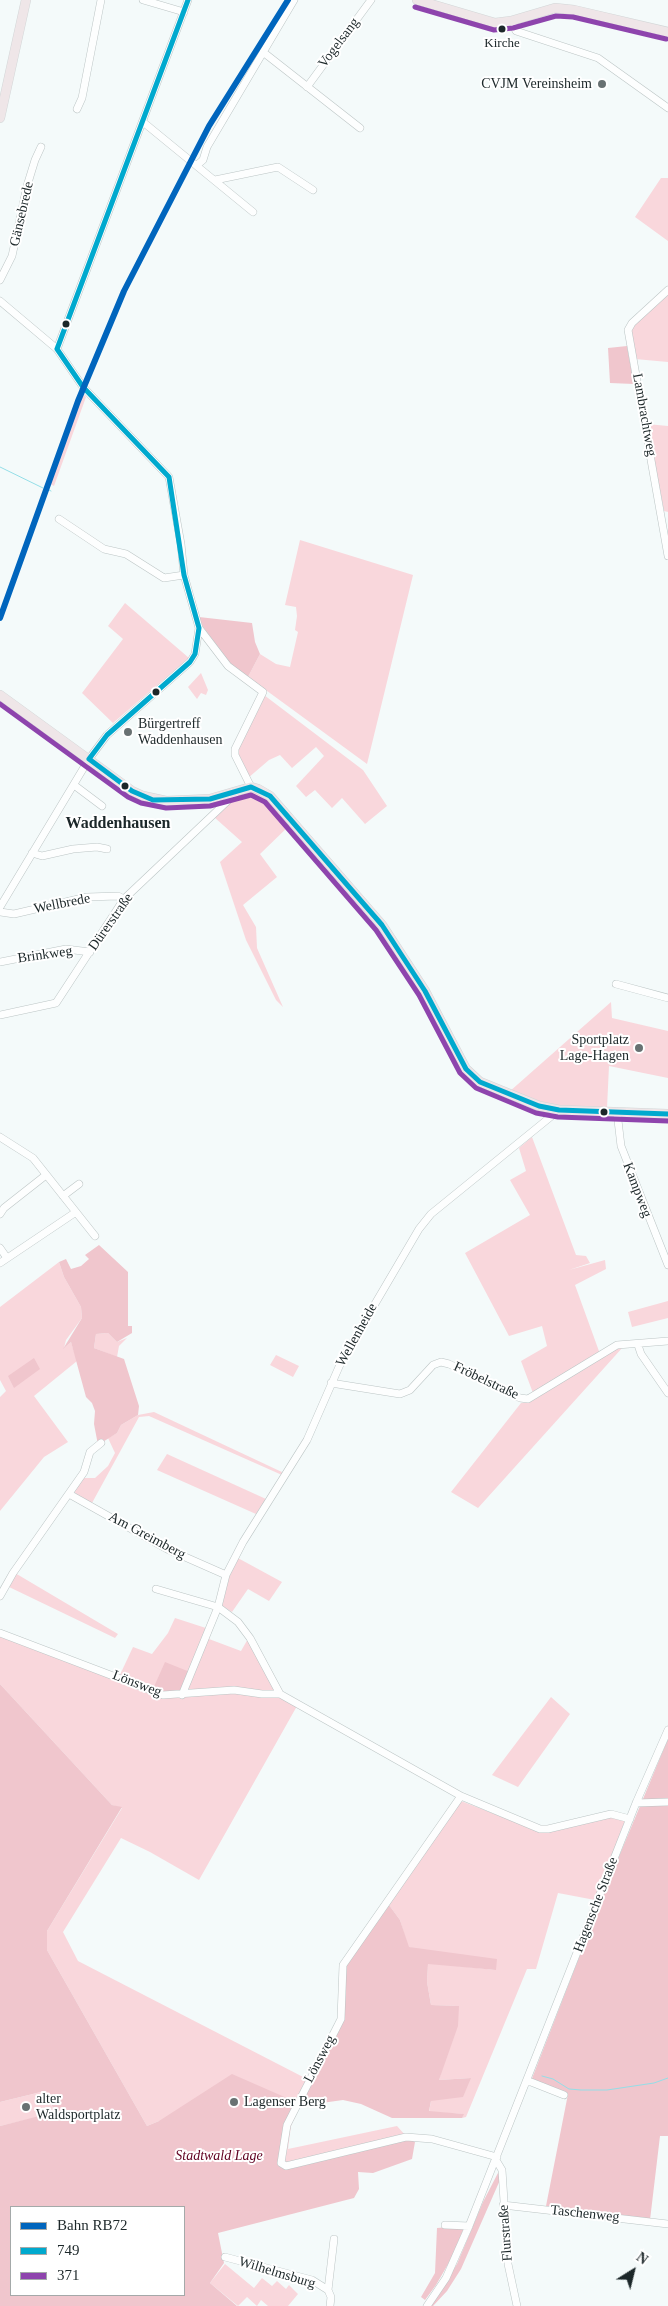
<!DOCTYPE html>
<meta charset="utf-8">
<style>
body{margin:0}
#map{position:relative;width:668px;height:2306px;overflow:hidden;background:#f4fafa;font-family:Georgia,serif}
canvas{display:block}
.legend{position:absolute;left:10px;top:2206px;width:175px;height:90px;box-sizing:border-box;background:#fff;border:1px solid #a4a9a9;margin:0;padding:6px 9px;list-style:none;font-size:15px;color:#1c2729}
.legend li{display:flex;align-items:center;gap:10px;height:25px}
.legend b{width:25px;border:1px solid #a4a9a9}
.north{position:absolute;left:608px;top:2246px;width:50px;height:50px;-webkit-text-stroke:4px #fff;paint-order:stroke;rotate:36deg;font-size:14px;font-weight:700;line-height:20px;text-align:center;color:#1c2729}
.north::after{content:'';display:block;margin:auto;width:18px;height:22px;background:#1c2729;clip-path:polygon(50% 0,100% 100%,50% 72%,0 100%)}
</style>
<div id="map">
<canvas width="668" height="2306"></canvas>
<ul class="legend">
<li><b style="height:6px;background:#0065bd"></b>Bahn RB72</li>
<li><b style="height:6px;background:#00a9ce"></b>749</li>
<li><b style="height:6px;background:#8e44ad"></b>371</li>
</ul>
<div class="north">N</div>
</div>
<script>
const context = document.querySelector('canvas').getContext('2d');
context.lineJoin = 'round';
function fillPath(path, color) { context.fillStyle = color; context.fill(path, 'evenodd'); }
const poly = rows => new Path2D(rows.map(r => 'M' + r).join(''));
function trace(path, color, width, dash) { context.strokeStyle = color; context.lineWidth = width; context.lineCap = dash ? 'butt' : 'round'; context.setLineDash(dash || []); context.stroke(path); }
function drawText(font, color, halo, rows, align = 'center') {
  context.font = font + ' Georgia,serif'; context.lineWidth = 4; context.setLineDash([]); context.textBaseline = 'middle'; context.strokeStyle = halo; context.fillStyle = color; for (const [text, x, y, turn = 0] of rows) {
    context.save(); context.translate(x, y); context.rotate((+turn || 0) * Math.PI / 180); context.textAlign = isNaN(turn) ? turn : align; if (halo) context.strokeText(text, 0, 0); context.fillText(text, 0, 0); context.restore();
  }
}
const green = poly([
 [661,178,668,178,668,241,635,217],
 [668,292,668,362,635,359,630,331,633,325],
 [83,394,86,397,54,486,50,484],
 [647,424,668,426,668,512,664,511],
 [300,540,413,575,367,764,248,677,260,654,276,664,290,667,298,632,295,630,297,616,296,607,285,605],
 [125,603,189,658,113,723,82,693,123,639,108,626],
 [201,673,208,690,206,695,201,693,197,699,188,687],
 [264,695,363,770,387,806,365,824,342,798,332,808,315,790,306,797,296,786,324,756,316,747,292,768,280,755,269,760,248,778,237,755,237,749],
 [250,789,269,798,292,823,260,854,277,877,243,905,256,927,257,948,283,1007,276,1000,246,940,220,862,242,842,214,817,239,793],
 [611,1002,612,1018,668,1031,668,1078,609,1066,607,1108,564,1108,539,1103,509,1092],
 [532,1137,576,1255,586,1256,590,1263,569,1270,605,1260,606,1269,575,1285,600,1354,533,1393,521,1361,547,1346,542,1326,509,1336,465,1253,530,1215,510,1180,526,1171,519,1148],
 [59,1262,64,1277,81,1307,82,1318,66,1340,64,1348,71,1342,77,1361,34,1396,68,1442,44,1457,0,1511,0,1397,6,1391,0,1380,0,1307],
 [668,1301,668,1318,632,1327,628,1312],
 [108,1333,117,1342,127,1338,119,1346,117,1357,94,1348,96,1334],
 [617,1347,623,1347,478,1508,451,1492,521,1403,529,1402],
 [276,1355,299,1366,293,1377,270,1365],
 [154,1412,284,1473,282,1475,149,1416,139,1417,92,1503,76,1494,74,1491,83,1478,95,1478,108,1466,115,1453,108,1438,117,1433,121,1425,138,1415],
 [167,1454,266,1499,256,1514,157,1470],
 [236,1557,282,1582,269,1601,248,1589,232,1612,221,1605,229,1573],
 [15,1573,118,1634,115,1638,7,1586],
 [175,1618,212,1630,209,1639,241,1651,249,1637,276,1692,236,1689,163,1697,232,1692,279,1696,297,1706,199,1880,150,1852,121,1838,63,1932,78,1961,307,2079,300,2106,291,2126,288,2149,397,2126,406,2136,281,2168,284,2124,159,2121,147,2126,47,1950,47,1931,122,1808,112,1805,0,1684,0,1634,118,1679,133,1647,152,1654,168,1633],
 [551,1697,570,1714,518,1787,492,1775],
 [461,1801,544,1833,611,1816,625,1821,595,1900,558,1893,536,1969,527,1969,466,2117,462,2118,463,2114,429,2112,431,2101,471,2078,439,2080,458,2006,431,2005,427,1982,428,1963,496,1970,408,1947,400,1920,389,1905],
 [45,2091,55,2113,0,2126,0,2102],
 [225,2264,254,2288,262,2278,272,2286,277,2281,286,2289,289,2285,298,2294,288,2306,268,2306,261,2300,257,2306,247,2297,238,2306,210,2283]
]);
const forest = poly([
 [627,346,634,384,610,383,608,348],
 [199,617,252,623,255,642,260,654,248,677,231,665,201,624],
 [99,1245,128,1272,128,1326,132,1326,132,1333,117,1342,108,1333,96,1334,94,1348,124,1359,139,1406,138,1415,121,1425,117,1433,98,1445,94,1424,95,1411,92,1403,86,1397,71,1342,63,1349,82,1318,81,1307,64,1277,59,1262,66,1259,71,1269,81,1266,89,1259,85,1255],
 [34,1358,40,1369,14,1388,8,1376],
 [165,1662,190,1672,183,1690,164,1693,153,1689],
 [0,1684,112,1805,122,1807,47,1931,47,1950,147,2126,159,2121,232,2074,296,2102,284,2124,281,2168,406,2136,415,2142,412,2159,373,2173,358,2172,359,2189,354,2198,218,2233,224,2263,210,2283,237,2306,0,2306,0,2126,55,2112,45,2091,0,2102],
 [11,2207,184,2207,184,2295,11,2295],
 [668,1739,668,2136,660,2136,650,2220,546,2206,568,2094,531,2081,610,1878],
 [389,1905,400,1920,409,1947,497,1959,496,1970,428,1964,427,1982,431,2005,459,2006,458,2026,439,2080,471,2078,463,2097,431,2101,429,2111,464,2114,462,2118,392,2118,361,2104,343,2100,300,2106,344,2019,346,1965],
 [499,2171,500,2180,461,2269,447,2291,433,2306,430,2306,457,2264,483,2202],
 [465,2226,451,2259,436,2285,425,2300,421,2297,435,2273,437,2228]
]);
const stream = poly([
 [0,467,43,488],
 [47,489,51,491],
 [542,2076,553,2079,569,2089,581,2090,607,2090,654,2083,668,2078]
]);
const minor = poly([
 [143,0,184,12],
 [511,21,516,31,598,58,668,108],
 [263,52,360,128],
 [307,87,371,0],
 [77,109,82,98,101,0],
 [143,122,253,212],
 [197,165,203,160,207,147,294,0],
 [215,180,278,167,313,190],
 [0,280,12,256,27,186,35,160,41,147],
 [668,290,632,323,628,330,668,556],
 [0,301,57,349,83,387,169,477,181,544,184,575,199,628,195,654,190,662,107,735,89,759,0,907],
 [57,349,188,0],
 [59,519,104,549,126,554,164,578,184,575],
 [199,628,228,666,263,692,235,749,235,755,251,787],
 [74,785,102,806],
 [32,853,42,856,73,849,97,847,107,849],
 [0,912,14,914,87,897,118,896,124,899],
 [0,962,66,949,90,952],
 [616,984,668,998],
 [0,1015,56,1003,124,899,237,792],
 [617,1112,621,1146,668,1265],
 [0,1137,33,1158,95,1236],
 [63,1196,79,1184],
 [0,1214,4,1208,46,1175],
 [0,1248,7,1258],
 [0,1263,76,1212],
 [638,1345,641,1354,668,1393],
 [331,1383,400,1394,410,1390,433,1365,441,1362,449,1364,520,1398,528,1399,617,1345,668,1341],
 [69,1494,167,1549,226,1575],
 [156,1589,218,1607,238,1622,250,1638,280,1694],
 [0,1596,13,1573,84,1472,90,1452,101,1443],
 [0,1633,163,1695,234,1690,262,1694,280,1694,461,1796,540,1829,548,1829,611,1814,630,1819],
 [182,1695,218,1607,226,1575,243,1542,307,1440,342,1360,419,1229,431,1214,559,1110],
 [461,1796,343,1965,341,2019,287,2125,281,2163,286,2166,406,2137,432,2139,497,2157],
 [636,1803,668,1802],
 [527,2082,531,2082,564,2095],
 [496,2160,502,2170,508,2264,517,2306],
 [503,2205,668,2224],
 [445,2225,469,2226],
 [225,2257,312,2280,328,2290],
 [330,2306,331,2297,328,2290,334,2239],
 [427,2306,446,2278,469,2226,636,1803,668,1730]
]);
const major = poly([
 [417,0,495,23,511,21,555,8,574,10,668,32],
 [0,118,26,0],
 [0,695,132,791,143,796,166,801,210,799,251,787,258,789,270,796,382,925,425,991,466,1069,480,1082,539,1106,559,1110,668,1114]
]);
const bus1 = poly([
 [57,349,83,387,169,477,184,575,199,628,195,654,190,662,107,735,89,759],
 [57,349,188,0],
 [89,759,132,791,153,800,210,799,251,787,270,796,382,925,425,991,466,1069,480,1082,539,1106,559,1110,668,1114]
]);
const bus2 = poly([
 [415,7,494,30,513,28,556,16,573,17,666,39],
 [0,704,128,797,141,803,166,808,210,806,251,795,265,802,376,930,419,995,460,1073,476,1088,536,1113,558,1117,668,1121]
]);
const rail1 = poly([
 [0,618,78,401,124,291,209,126,288,0]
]);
const markers = [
 [502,29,4.5,"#1c2729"],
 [602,84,5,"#687172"],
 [66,324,4.5,"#1c2729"],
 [156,692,4.5,"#1c2729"],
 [128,732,5,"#687172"],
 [125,786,4.5,"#1c2729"],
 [639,1048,5,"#687172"],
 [604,1112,4.5,"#1c2729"],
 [234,2102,5,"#687172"],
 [26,2107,5,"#687172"]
];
const busNames = [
 ["Kirche",502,44]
];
const streetNames = [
 ["Vogelsang",339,43,-53],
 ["Gänsebrede",22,214,-77],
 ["Lambrachtweg",644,415,80],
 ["Wellbrede",62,904,-11],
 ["Dürerstraße",111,922,-55],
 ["Brinkweg",45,955,-8],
 ["Kampweg",637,1190,69],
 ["Wellenheide",357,1335,-61],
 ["Fröbelstraße",486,1381,25],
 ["Am Greimberg",147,1536,28],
 ["Lönsweg",137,1684,21],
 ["Hagensche Straße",596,1905,-69],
 ["Lönsweg",320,2059,-62],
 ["Taschenweg",585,2214,6],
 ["Flurstraße",506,2233,-94],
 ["Wilhelmsburg",277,2273,17]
];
const poiNames = [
 ["CVJM Vereinsheim",592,84,"right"],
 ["Bürgertreff",138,724],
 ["Waddenhausen",138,740],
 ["Sportplatz",629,1040,"right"],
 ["Lage-Hagen",629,1056,"right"],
 ["alter",36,2099],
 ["Waldsportplatz",36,2115],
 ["Lagenser Berg",244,2102]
];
const parkNames = [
 ["Stadtwald Lage",219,2156]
];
const quarterNames = [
 ["Waddenhausen",118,824]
];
fillPath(green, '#f9d7dc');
fillPath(forest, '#f0c6cd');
trace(stream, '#94dee7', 1);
trace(minor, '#bcc5c5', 8);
trace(major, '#d2d6d7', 10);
trace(minor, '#fdfefe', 7);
trace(major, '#efe6e8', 9);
trace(bus1, '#00a9ce', 5);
trace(bus2, '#8e44ad', 5);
trace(rail1, '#0065bd', 6);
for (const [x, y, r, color] of markers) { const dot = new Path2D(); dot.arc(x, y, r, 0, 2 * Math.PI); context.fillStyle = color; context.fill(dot); trace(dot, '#fff', 2); }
drawText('13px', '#1c2729', '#fff', busNames);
drawText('14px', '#1c2729', '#fff', streetNames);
drawText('14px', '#1c2729', '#fff', poiNames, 'left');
drawText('italic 14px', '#600021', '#fff', parkNames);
drawText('bold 16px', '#1c2729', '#fff', quarterNames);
</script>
